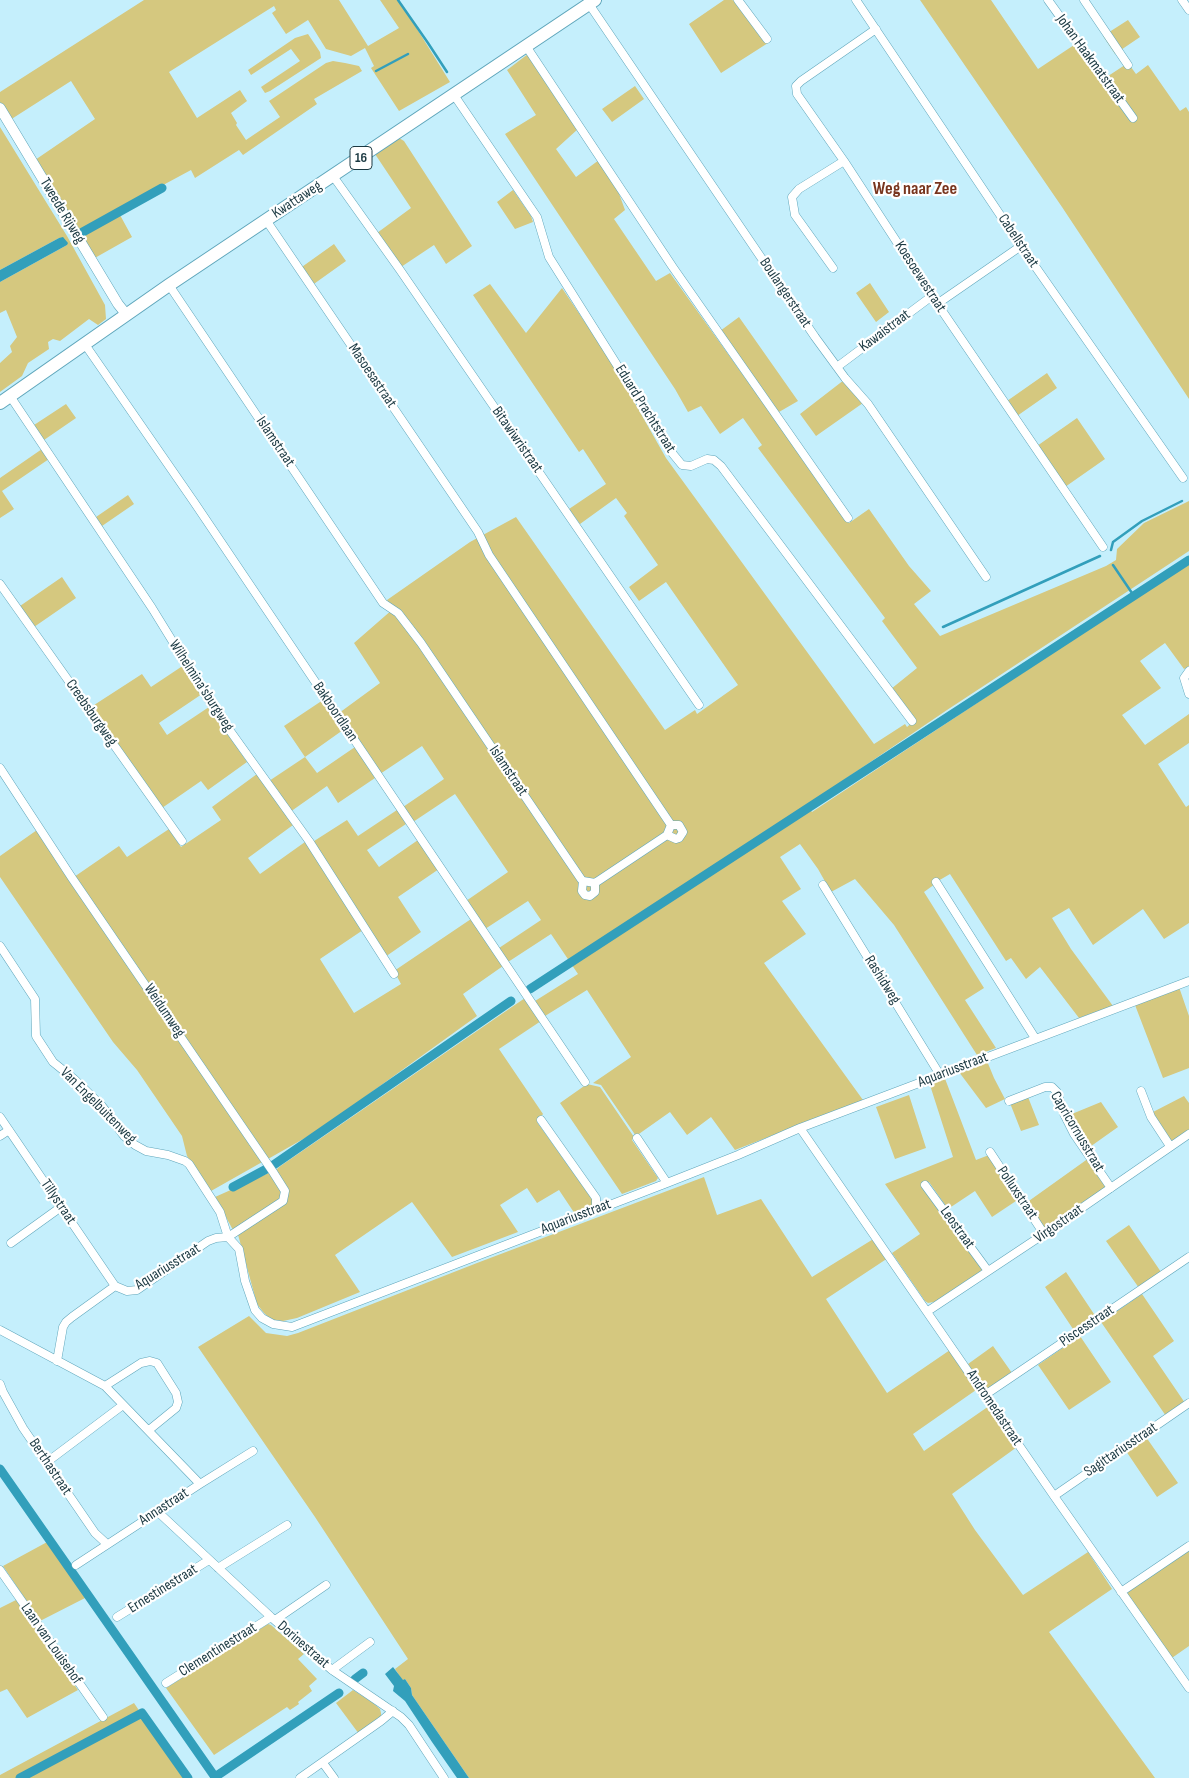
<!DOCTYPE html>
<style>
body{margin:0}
canvas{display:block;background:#c5effc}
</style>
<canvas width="1189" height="1778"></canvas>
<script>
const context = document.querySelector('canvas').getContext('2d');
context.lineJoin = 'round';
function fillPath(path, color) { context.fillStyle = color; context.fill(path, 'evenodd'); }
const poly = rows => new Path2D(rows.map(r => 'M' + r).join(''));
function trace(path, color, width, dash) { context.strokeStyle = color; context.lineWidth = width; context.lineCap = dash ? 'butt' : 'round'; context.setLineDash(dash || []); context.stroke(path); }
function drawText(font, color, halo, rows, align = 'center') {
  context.font = font + ' "Sofia Sans Condensed",sans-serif'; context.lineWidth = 4.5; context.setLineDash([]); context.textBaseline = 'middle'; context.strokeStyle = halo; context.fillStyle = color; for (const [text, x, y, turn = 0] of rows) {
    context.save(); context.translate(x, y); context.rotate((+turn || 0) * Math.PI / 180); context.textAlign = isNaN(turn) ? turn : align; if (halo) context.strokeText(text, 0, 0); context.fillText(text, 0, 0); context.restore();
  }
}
const green = poly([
 [144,0,339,0,368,46,399,28,380,0,399,0,450,82,399,111,371,68,374,66,365,48,351,56,326,49,308,20,286,34,272,13,276,10,274,6,169,72,197,118,240,90,247,101,231,113,237,123,236,125,246,140,280,117,269,101,326,63,333,61,345,63,359,66,362,71,314,99,317,104,243,155,239,150,195,178,191,170,76,232,35,160,95,119,71,81,10,120,0,102,0,92],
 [724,0,732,0,738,2,768,43,721,73,689,24],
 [920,0,991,0,1038,69,1080,41,1105,78,1128,63,1136,74,1148,65,1180,111,1186,107,1189,112,1189,399,1062,207],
 [1128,20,1140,37,1115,54,1103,36],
 [308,34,320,52,321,58,270,91,265,93,261,87,300,61,291,49,251,75,248,70,295,38],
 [528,54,578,129,556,149,576,177,599,160,617,188,625,210,614,219,656,281,670,273,849,523,869,509,909,566,931,591,914,604,940,636,1106,566,1116,560,1117,549,1144,523,1189,501,1189,551,947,710,807,805,812,812,1189,563,1189,666,1184,669,1165,643,1140,661,1161,688,1122,715,1145,745,1189,714,1189,743,1158,764,1186,807,1189,805,1189,923,1164,939,1143,909,1093,945,1069,908,1052,918,1071,949,1113,1006,1079,1018,1040,967,1026,979,1011,958,1006,961,950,874,938,881,936,878,933,881,935,884,924,892,984,988,965,1000,996,1048,977,1055,894,925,855,879,831,892,818,869,800,844,780,857,801,889,782,901,806,934,764,963,863,1100,735,1150,711,1117,687,1135,670,1112,636,1136,601,1085,593,1083,631,1057,587,990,545,1016,535,1001,578,974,551,934,508,962,499,948,541,920,528,901,485,929,466,901,508,872,455,794,413,822,403,807,444,779,422,746,380,774,339,713,380,683,354,643,393,609,387,600,470,542,516,517,665,730,695,710,697,714,738,685,666,582,639,601,629,587,658,565,624,516,627,513,616,498,580,524,569,509,606,484,583,449,579,452,473,295,490,284,526,333,562,288,611,361,666,458,874,744,905,724,907,727,915,720,891,689,917,668,882,621,885,618,758,448,762,445,743,418,720,434,701,406,688,412,675,389,505,134,536,115,507,70],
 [635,86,644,99,612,122,602,109],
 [0,127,67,236,105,305,106,319,98,325,89,319,60,341,53,339,48,342,49,349,28,363,22,376,0,392,0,363,12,352,10,346,17,337,6,310,0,313,0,282,67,245,59,238,0,270],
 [399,138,404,141,472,246,446,264,434,245,401,267,377,233,411,208,373,151],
 [513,190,531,216,533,222,515,229,497,202],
 [120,215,132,237,93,259,80,237],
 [334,244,346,261,311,286,299,269],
 [870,283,889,312,876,322,856,293],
 [739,317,798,401,779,412,720,331],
 [1047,373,1057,388,1017,416,1007,401],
 [844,380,863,403,816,436,800,414],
 [66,404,76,418,44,440,34,425],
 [1077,418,1105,459,1065,487,1037,446],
 [42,449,49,459,2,491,14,509,0,518,0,478],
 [128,495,134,504,102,526,96,517],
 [62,577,76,598,34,627,20,606],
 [184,665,202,694,159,723,167,735,209,707,247,762,208,790,201,781,162,808,91,707,142,674,151,687],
 [323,700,343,730,305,757,317,773,355,747,375,778,338,803,327,786,290,812,269,781,305,757,284,726],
 [257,774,293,825,248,858,260,874,305,842,363,930,320,959,354,1013,401,984,394,971,471,919,503,966,463,994,477,1016,319,1130,268,1159,74,877,119,846,127,857,169,829,181,847,221,820,212,807],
 [397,810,406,824,367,850,379,867,418,840,439,869,398,897,421,932,385,957,311,843,347,820,358,836],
 [37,830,264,1161,211,1191,187,1156,182,1136,137,1070,113,1042,0,877,0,856],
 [1179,987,1189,1016,1189,1068,1163,1078,1135,1005],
 [525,998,541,1021,499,1049,543,1114,537,1122,592,1199,592,1207,575,1214,559,1190,537,1203,527,1188,500,1205,518,1232,452,1257,412,1202,335,1255,360,1292,297,1318,283,1321,272,1320,264,1313,257,1304,237,1231,285,1202,275,1171,279,1167],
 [987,1061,994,1078,1005,1099,986,1108,959,1072],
 [944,1076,976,1160,989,1155,1019,1199,992,1217,975,1191,948,1209,929,1182,923,1185,982,1269,980,1274,939,1301,928,1303,925,1301,892,1253,920,1234,885,1184,953,1157,929,1082],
 [587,1084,600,1087,634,1137,632,1140,658,1178,656,1181,622,1194,560,1103],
 [909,1095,926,1148,895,1159,876,1107],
 [1184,1096,1189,1103,1189,1131,1174,1141,1170,1141,1153,1118,1153,1112],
 [1028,1097,1039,1125,1021,1131,1010,1103],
 [1101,1102,1118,1127,1087,1149,1067,1116],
 [1089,1158,1107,1187,1045,1229,1026,1203],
 [271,1172,283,1190,283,1198,233,1230,215,1197],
 [704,1177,717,1215,761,1199,812,1277,875,1238,888,1258,826,1299,887,1393,950,1350,976,1390,913,1434,924,1451,989,1406,1017,1447,952,1494,975,1530,1023,1595,1088,1552,1112,1589,1049,1632,1155,1778,469,1778,412,1695,411,1688,405,1679,403,1681,395,1669,408,1659,315,1517,198,1347,249,1316,266,1333,287,1336,298,1333,477,1263],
 [1129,1225,1161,1272,1139,1288,1106,1241],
 [1066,1272,1096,1317,1075,1332,1045,1287],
 [1142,1294,1174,1341,1153,1356,1185,1403,1166,1416,1101,1322],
 [1080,1336,1111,1382,1069,1410,1038,1365],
 [993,1346,1012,1373,988,1389,983,1386,968,1364],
 [1146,1437,1178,1483,1157,1497,1126,1451],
 [49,1541,87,1597,40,1621,3,1566],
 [1189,1547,1189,1646,1169,1660,1127,1596,1127,1592],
 [16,1600,78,1690,27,1718,7,1689,0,1692,0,1608],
 [268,1624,271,1625,304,1654,298,1659,317,1679,309,1686,312,1691,298,1702,299,1704,290,1710,287,1707,214,1755,166,1688],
 [353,1690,372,1702,380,1709,381,1713,381,1717,359,1734,336,1703],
 [134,1703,185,1778,0,1778,0,1775]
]);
const water = poly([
 [63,237,68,243,67,245,0,282,0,270,59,238],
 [393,1667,403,1680,405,1679,411,1688,412,1695,469,1778,457,1778,432,1742,405,1701,393,1691,394,1686,385,1674]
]);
const stream = poly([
 [398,0,428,43,447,72],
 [376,71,408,54],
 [1111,550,1113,542,1142,521,1182,501],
 [1113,565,1134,596],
 [943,627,1100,556]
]);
const canal = poly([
 [81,233,162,188],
 [530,989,1189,560],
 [233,1187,272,1166,511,1001],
 [0,1469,215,1777,339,1693],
 [355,1679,363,1673],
 [20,1778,142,1713,188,1778]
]);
const minor = poly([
 [738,0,767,39],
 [856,0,1021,246,1183,478],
 [1048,0,1133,118],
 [1084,0,1128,65],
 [1182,0,1189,10],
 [589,4,815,337,845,378,868,404,986,577],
 [876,29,801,81,796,86,797,94,844,161,932,296,1103,547],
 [526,46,672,266,848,518],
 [454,95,537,217,549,257,673,454,682,465,691,466,707,459,714,460,721,466,912,721],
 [333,176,400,270,699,705],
 [833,268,795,215,792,197,799,189,844,161],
 [169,285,383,603,398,613,421,643,581,879,583,881,595,883,667,835,671,825,669,822,489,555,478,532,266,220],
 [937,304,1021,246],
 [84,343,194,502,585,1082],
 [837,367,932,296],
 [10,396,152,608,213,707,309,841,394,974],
 [0,584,182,841],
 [1189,671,1184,678,1189,694],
 [0,768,72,878,273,1172,285,1191,283,1201,228,1237,220,1212,189,1164,185,1161,168,1155,146,1151,135,1145,124,1136,102,1106,74,1079,53,1062,36,1036,35,999,0,946],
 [667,835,676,839,679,838,683,832,679,825,671,825],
 [583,881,582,891,585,895,590,896,595,892,595,883],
 [936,882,1035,1038],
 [823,885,940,1075],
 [1141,1091,1151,1117,1170,1146],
 [1009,1101,1045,1087,1052,1087,1057,1092,1064,1114,1074,1134,1111,1188],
 [0,1117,115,1286],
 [541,1120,596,1198,596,1210],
 [800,1128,1054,1496,1189,1688],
 [0,1136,9,1130],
 [637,1138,667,1183],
 [990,1152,1044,1234],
 [925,1185,988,1271],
 [11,1243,61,1207],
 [928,1311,1044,1234,1189,1134],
 [0,1330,105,1386,200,1484],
 [57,1361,63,1327,66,1322,72,1317,115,1286,127,1291,137,1290,208,1241,216,1238,228,1237,239,1249,245,1281,255,1310,262,1318,273,1324,292,1327,667,1183,738,1155,800,1128,1189,981],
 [0,1384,3,1392,23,1428,95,1533,107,1544],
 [105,1386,141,1363,150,1361,157,1363,176,1393,178,1402,176,1408,149,1430],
 [985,1395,1189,1257],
 [47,1462,123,1405],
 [1054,1496,1189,1403],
 [158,1512,271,1617,332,1670,401,1717,409,1725,444,1778],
 [76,1565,200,1484,253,1451],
 [218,1568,287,1525],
 [0,1570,103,1717],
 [1121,1592,1189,1546],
 [117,1617,209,1560],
 [275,1620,326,1585],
 [332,1670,370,1642],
 [166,1683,271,1617],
 [323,1763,334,1778],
 [300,1778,381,1721,393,1711]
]);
const tertiary = poly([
 [0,108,118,304,126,314]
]);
const primary = poly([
 [0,403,169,285,595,0]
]);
const shields = [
 [361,158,22]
];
const shieldNames = [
 ["16",361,158]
];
const streetNames = [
 ["Johan Haakmatstraat",1090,59,54],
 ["Kwattaweg",297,200,-33],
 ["Tweede Rijweg",62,211,59],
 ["Cabellstraat",1018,241,56],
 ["Koesoewestraat",920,277,57],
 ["Boulangerstraat",785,293,56],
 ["Kawaistraat",885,331,-37],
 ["Masoesastraat",372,376,56],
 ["Eduard Prachtstraat",645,409,58],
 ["Bitawiwristraat",517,440,55],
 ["Islamstraat",275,442,56],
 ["Wilhelmina'sburgweg",201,686,57],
 ["Bakboordlaan",335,712,56],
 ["Creebsburgweg",91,713,55],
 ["Islamstraat",508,771,56],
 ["Rashidweg",882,980,58],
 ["Weidumweg",164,1011,56],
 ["Aquariusstraat",953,1070,-21],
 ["Van Engelbuitenweg",98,1106,45],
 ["Capricornusstraat",1077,1132,59],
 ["Polluxstraat",1017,1193,56],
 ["Tillystraat",58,1202,56],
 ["Aquariusstraat",576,1217,-21],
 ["Virgostraat",1059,1224,-35],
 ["Leostraat",957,1228,54],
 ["Aquariusstraat",168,1267,-32],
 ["Piscesstraat",1087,1326,-34],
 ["Andromedastraat",994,1408,56],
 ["Sagittariusstraat",1121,1450,-34],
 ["Berthastraat",50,1467,56],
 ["Annastraat",164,1507,-33],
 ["Ernestinestraat",163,1589,-32],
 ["Laan van Louisehof",51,1644,55],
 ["Dorinestraat",303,1645,41],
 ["Clementinestraat",218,1650,-32]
];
const quarterNames = [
 ["Weg naar Zee",915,189]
];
fillPath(green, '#d5c87f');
fillPath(water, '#329fbb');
trace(stream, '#329fbb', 2.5);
trace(canal, '#329fbb', 9);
trace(minor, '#5fa6bb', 9);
trace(tertiary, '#5fa6bb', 11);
trace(primary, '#5fa6bb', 14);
trace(minor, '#fff', 8);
trace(tertiary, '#fff', 10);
trace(primary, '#fff', 12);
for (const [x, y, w] of shields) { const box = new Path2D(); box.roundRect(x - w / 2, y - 11.5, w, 23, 4); context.fillStyle = '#fff'; context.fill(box); trace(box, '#1b3942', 1); }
drawText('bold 14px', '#1b3942', null, shieldNames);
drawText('15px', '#1b3942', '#fff', streetNames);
drawText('bold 18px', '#78351e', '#fff', quarterNames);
</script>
